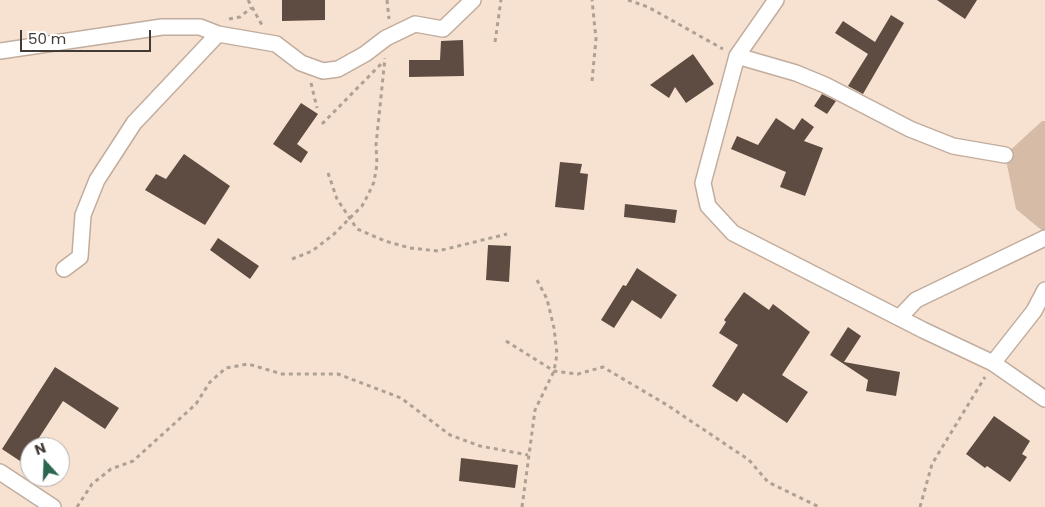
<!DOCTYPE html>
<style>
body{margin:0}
#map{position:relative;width:1045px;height:507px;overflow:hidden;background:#f7e2d2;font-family:Poppins,sans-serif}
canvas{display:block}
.north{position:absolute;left:20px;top:437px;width:50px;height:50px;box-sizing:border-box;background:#fff;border:1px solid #b3b0ae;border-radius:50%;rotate:340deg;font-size:14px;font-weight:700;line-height:20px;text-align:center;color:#423a34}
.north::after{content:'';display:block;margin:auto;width:18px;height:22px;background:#2d664f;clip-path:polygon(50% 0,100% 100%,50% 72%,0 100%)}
.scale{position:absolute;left:20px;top:30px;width:131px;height:22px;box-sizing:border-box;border:2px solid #423a34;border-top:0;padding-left:6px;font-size:15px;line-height:18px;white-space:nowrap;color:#423a34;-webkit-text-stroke:4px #fff;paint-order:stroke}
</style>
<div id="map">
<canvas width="1045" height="507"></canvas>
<div class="north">N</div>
<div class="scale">50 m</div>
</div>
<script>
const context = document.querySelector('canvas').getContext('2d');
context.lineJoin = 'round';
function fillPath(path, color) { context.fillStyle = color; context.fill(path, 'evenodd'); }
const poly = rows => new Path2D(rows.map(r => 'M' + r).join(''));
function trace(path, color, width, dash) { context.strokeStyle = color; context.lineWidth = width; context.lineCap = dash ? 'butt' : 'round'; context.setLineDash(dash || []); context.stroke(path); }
const green = poly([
 [1042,121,1045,121,1045,233,1016,209,1005,155]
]);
const building = poly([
 [282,0,325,0,325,20,282,21],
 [937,0,977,0,965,19],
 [891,15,904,23,863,94,848,86,868,54,835,33,843,21,875,42],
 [463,40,464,76,409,77,409,60,440,60,441,41],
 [693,54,714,84,686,103,675,87,669,98,650,85],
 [822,94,836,101,827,114,814,106],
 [301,103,318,114,297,144,308,152,301,163,273,144],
 [776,118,794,130,802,118,814,127,804,141,823,148,805,196,780,187,786,172,731,149,737,136,758,145],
 [184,154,230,186,205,225,145,190,156,174,166,179],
 [560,162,582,164,580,173,588,174,584,210,555,207],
 [625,204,677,210,675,223,624,217],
 [218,238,259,266,250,279,210,250],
 [488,245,511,246,509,282,486,280],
 [637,268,677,295,661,319,632,300,614,328,601,320,623,285,626,286],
 [744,292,769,310,773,304,810,332,782,375,808,392,787,423,743,393,737,402,712,386,738,345,719,333,726,322,724,320],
 [848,327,861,336,844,362,900,372,896,396,866,391,868,380,830,355],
 [55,367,119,408,105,429,63,401,33,447,30,447,30,451,23,463,2,449],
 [994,416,1030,441,1022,454,1027,457,1010,482,987,466,985,468,966,454],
 [461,458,518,465,515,488,459,481]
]);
const path = poly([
 [248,0,262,25],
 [387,0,389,19],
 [628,0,648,7,723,49],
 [229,19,240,17,251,8],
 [495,42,501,0],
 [592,81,596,39,592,0],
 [311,83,317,108],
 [322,124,381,64],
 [328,173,337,199,357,229,385,241,410,248,438,251,507,234],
 [292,259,312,251,333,235,362,206,368,195,374,182,377,164,376,145,385,58],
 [506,341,554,371,578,374,603,367,667,405,749,460,768,482,819,507],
 [77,507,92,484,111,469,133,461,196,404,210,382,226,368,248,364,282,374,338,374,401,398,450,435,480,446,528,455],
 [522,507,535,410,554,371,557,354,554,328,547,299,537,280],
 [920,507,932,464,985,377]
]);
const minor = poly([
 [776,0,737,56,703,183,708,206,733,233,923,330,993,363,1045,399],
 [0,51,162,27,200,27,218,34,276,44,301,63,323,71,338,69,365,54,386,38,415,24,443,29,473,0],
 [737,56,796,73,825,85,910,129,953,146,1005,155],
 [64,269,80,257,83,215,97,180,134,123,218,34],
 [899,318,916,300,1045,238],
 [993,363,1034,311,1045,290],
 [0,472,53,507]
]);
fillPath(green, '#d6bba7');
fillPath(building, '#5e4b41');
trace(minor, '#c1ad9e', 18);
trace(path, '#afa094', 3, [4, 4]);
trace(minor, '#fff', 15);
</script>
